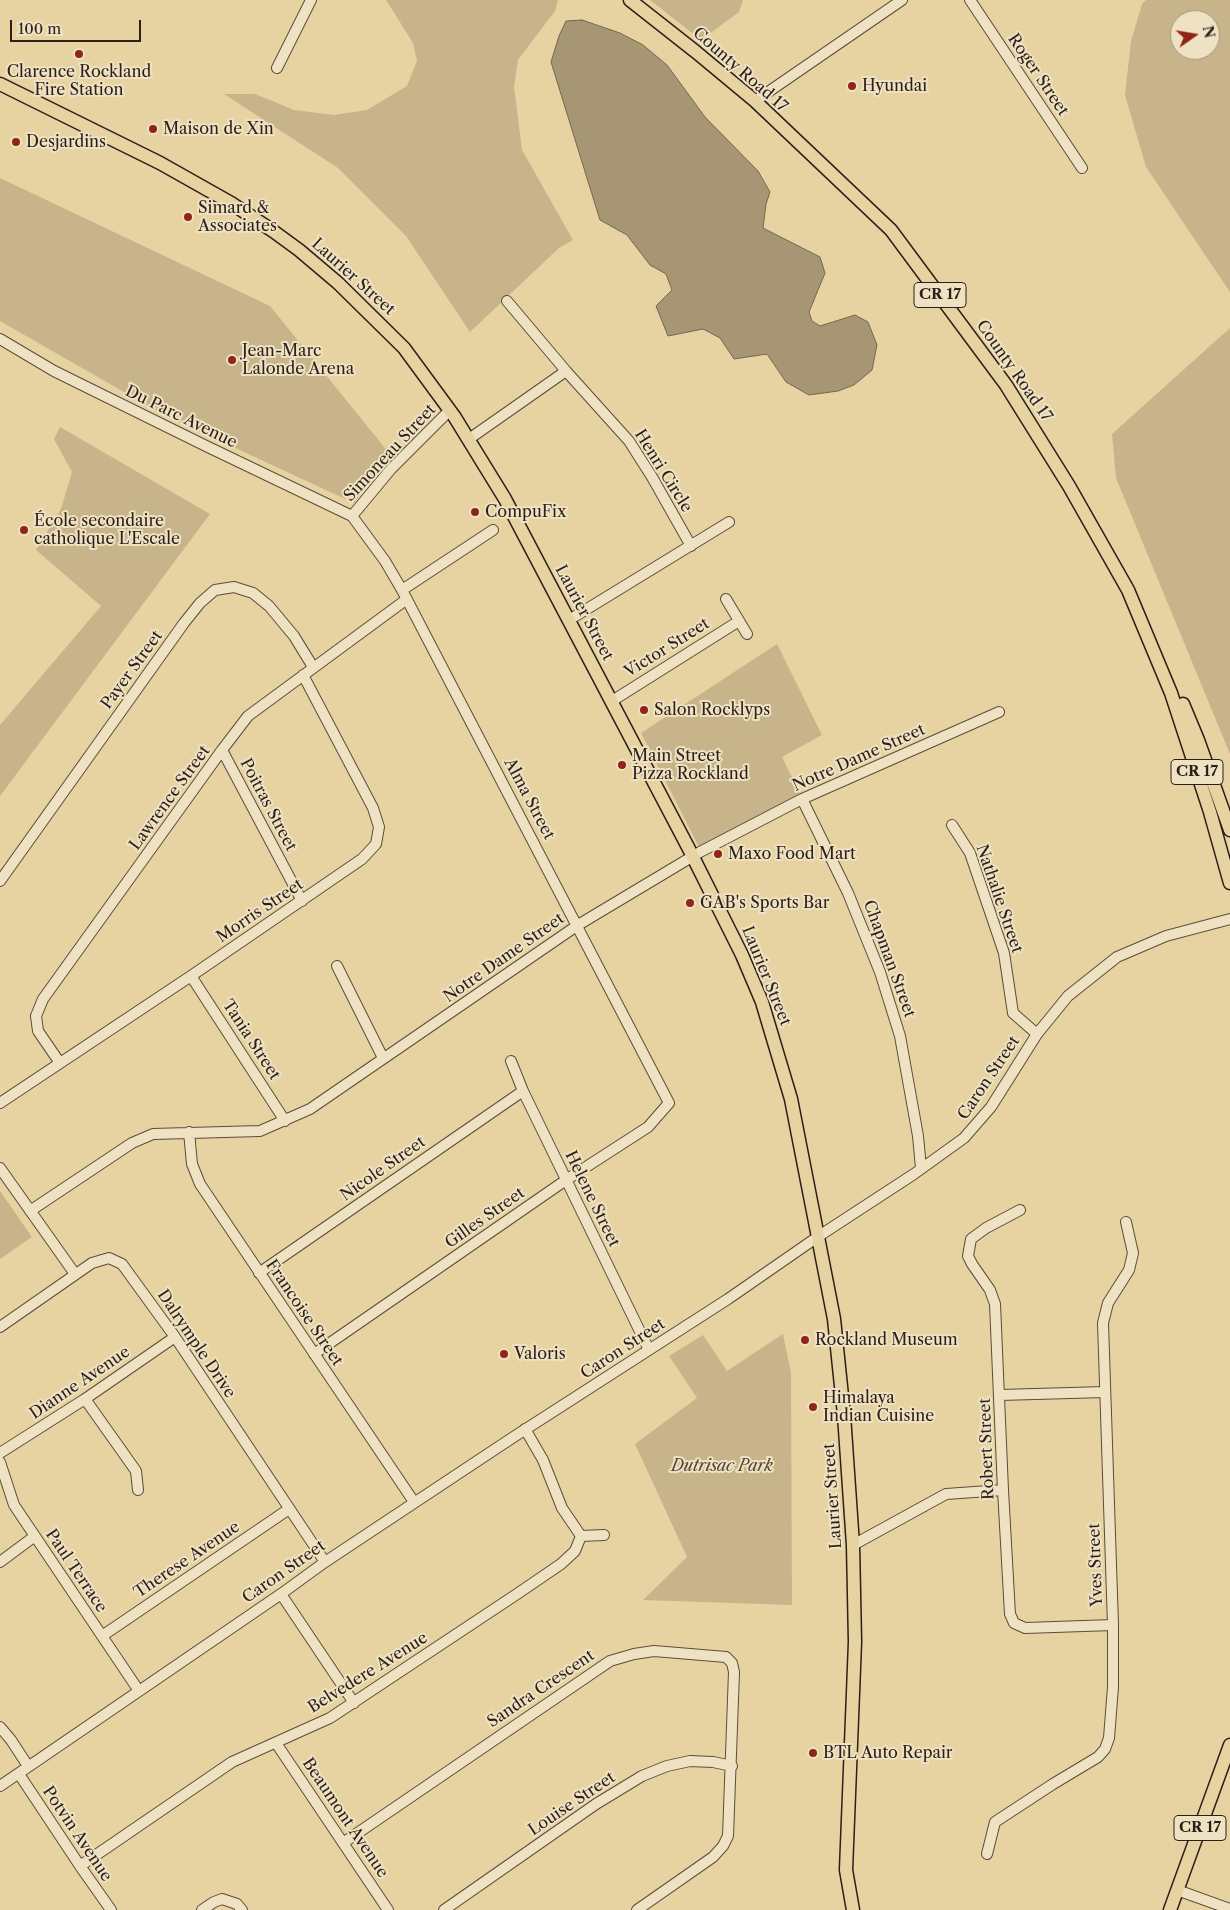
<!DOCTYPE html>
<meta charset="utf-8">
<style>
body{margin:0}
#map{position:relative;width:1230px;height:1910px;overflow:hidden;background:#e7d3a1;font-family:"Libre Caslon Text",serif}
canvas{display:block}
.north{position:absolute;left:1170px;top:10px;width:50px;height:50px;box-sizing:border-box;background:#efe2c2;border:1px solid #a1947e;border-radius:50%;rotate:77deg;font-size:14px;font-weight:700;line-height:20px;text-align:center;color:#2b1f19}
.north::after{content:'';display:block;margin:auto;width:18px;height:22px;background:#8f2418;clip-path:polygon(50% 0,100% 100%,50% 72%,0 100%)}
.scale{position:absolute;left:10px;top:20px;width:131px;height:22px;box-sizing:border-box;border:2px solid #2b1f19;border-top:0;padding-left:6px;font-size:15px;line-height:18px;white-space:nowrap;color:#2b1f19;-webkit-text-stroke:4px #efe2c2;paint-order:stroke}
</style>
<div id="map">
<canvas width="1230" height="1910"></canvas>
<div class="north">N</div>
<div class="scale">100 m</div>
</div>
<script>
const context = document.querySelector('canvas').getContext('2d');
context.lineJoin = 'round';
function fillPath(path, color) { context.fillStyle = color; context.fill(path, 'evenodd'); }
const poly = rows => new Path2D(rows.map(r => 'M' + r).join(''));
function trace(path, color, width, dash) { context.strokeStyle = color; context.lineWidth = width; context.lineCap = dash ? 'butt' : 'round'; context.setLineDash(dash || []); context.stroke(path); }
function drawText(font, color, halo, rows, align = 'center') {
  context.font = font + ' "Libre Caslon Text",serif'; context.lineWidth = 4; context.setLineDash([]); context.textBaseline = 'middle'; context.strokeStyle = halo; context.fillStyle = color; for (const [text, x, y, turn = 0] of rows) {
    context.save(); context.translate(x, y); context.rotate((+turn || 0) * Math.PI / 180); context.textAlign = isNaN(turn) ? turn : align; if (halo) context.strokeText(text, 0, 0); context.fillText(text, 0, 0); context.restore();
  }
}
const green = poly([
 [386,0,558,0,555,11,518,60,514,87,522,150,573,240,559,248,470,332,406,236,338,168,224,94,255,94,294,110,334,115,367,110,407,86,417,61,413,43],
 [650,0,743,0,739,12,701,40],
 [1146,0,1230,0,1230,292,1146,167,1125,95,1131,41,1142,4],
 [1180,20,1210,20,1210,50,1180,50],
 [0,178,270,306,389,453,354,503,164,415,0,321],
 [1230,328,1230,754,1116,478,1112,434],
 [60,427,210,514,0,796,0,725,101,606,36,550,61,509,72,472,54,439],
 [777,644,822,735,782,757,800,794,699,847,641,733],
 [0,1191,32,1237,0,1259],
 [783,1334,791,1373,792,1605,643,1600,687,1557,635,1444,697,1398,669,1356,703,1335,727,1371]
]);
const water = poly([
 [582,20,620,33,643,45,667,65,705,117,758,171,770,192,766,204,763,228,820,257,825,273,809,312,812,321,820,326,855,315,868,322,877,345,872,370,854,385,838,391,809,395,786,382,767,354,734,359,720,338,703,329,668,336,656,306,672,290,666,274,650,265,627,235,600,220,551,62,559,36,566,21,582,20]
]);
const minor = poly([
 [970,0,1082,168],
 [277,68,311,0],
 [755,101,902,0],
 [507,301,566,371,629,441,652,477,691,546],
 [0,339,54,371,206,446,352,516,385,561,402,590,669,1103,648,1127,566,1180,314,1354],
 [469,439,566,371],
 [352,516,391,469,450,410],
 [402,590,493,530],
 [726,599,747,634],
 [569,620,729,522],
 [612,701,739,621],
 [222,750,302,901],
 [802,799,848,893,880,972,900,1036,918,1136,921,1168],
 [952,825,970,853,1004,953,1013,1013,1037,1034],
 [0,881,184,623,200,603,215,590,234,587,253,593,269,606,294,636,313,667],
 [337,966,383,1058],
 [191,976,285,1121],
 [511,1061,523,1091,649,1350],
 [60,1063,38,1031,36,1016,43,999,222,750,248,716,407,599],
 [0,1103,191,976,362,859,376,844,379,827,373,808,303,675],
 [189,1132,192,1164,200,1184,414,1502],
 [0,1168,75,1274],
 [1020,1210,986,1228,971,1239,968,1256,972,1264,990,1290,995,1304,1003,1490,1010,1614,1014,1623,1025,1628,1113,1625],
 [30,1211,132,1143,153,1134,260,1131,310,1109,578,925,700,852,802,799,999,712],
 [259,1273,523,1091],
 [0,1327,92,1263,109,1258,122,1264,175,1337,325,1562],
 [1000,1395,1105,1392],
 [85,1399,136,1471,138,1490],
 [0,1453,85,1399,175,1337],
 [0,1462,14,1505,139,1691],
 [581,1536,604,1535],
 [853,1545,946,1494,1003,1490],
 [0,1562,35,1536],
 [281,1594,354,1703],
 [102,1636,289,1509],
 [0,1727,11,1740,28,1766],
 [276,1743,388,1910],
 [19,1774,80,1866,111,1910],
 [0,1786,281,1594,325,1562,512,1438,728,1299,819,1236,914,1174,964,1138,991,1107,1037,1034,1068,996,1117,957,1166,936,1230,919],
 [343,1843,610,1661,634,1654,654,1651,726,1657,732,1663,734,1672,728,1836,723,1846,713,1857,637,1910],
 [987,1854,995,1822,1053,1784,1098,1757,1105,1749,1109,1738,1113,1687,1113,1625,1103,1323,1108,1303,1129,1270,1133,1253,1126,1222],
 [80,1866,232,1762,330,1718,517,1594,561,1564,575,1551,581,1536,562,1508,543,1460,525,1429],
 [1177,1890,1230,1909],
 [202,1910,214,1902,222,1899,237,1904,242,1910],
 [444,1910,596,1804,642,1776,667,1766,690,1761,713,1762,732,1766]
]);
const major = poly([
 [630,0,696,52,755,101,891,230,1006,385,1069,486,1128,590,1171,693,1210,812,1230,883],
 [0,84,160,163,231,203,273,231,299,250,338,283,404,348,454,416,505,499,689,849,742,955,762,1002,791,1099,834,1319,844,1415,853,1545,855,1642,846,1870,853,1910],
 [1183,704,1198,740,1230,830],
 [1170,1910,1230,1745]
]);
const markers = [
 [79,54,5,"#8f2418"],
 [852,86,5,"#8f2418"],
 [153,129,5,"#8f2418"],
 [16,142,5,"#8f2418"],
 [188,217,5,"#8f2418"],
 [232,360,5,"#8f2418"],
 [475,512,5,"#8f2418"],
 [24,530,5,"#8f2418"],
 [644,710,5,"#8f2418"],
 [622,765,5,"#8f2418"],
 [718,854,5,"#8f2418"],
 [690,903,5,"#8f2418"],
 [805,1340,5,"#8f2418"],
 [504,1354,5,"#8f2418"],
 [813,1407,5,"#8f2418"],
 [813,1753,5,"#8f2418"]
];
const shields = [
 [940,295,52],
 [1197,772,52],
 [1200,1828,52]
];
const shieldNames = [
 ["CR 17",940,295],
 ["CR 17",1197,772],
 ["CR 17",1200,1828]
];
const streetNames = [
 ["County Road 17",740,70,41],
 ["Roger Street",1038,75,56],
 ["Laurier Street",353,277,42],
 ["County Road 17",1014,371,55],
 ["Du Parc Avenue",181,417,26],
 ["Simoneau Street",390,453,-47],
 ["Henri Circle",663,471,58],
 ["Laurier Street",584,613,62],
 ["Victor Street",667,648,-32],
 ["Payer Street",132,670,-54],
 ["Notre Dame Street",859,758,-24],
 ["Lawrence Street",170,798,-54],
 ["Alma Street",529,799,62],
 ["Poitras Street",268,805,62],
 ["Nathalie Street",999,899,71],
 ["Morris Street",260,911,-34],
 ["Notre Dame Street",504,958,-35],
 ["Chapman Street",889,959,70],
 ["Laurier Street",766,976,68],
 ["Tania Street",251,1040,57],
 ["Caron Street",989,1078,-56],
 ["Nicole Street",383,1169,-35],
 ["Helene Street",592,1199,64],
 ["Gilles Street",485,1218,-35],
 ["Francoise Street",304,1313,56],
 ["Dalrymple Drive",196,1344,56],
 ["Caron Street",623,1349,-33],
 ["Dianne Avenue",80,1383,-34],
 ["Robert Street",987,1449,-92],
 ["Laurier Street",833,1496,-94],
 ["Therese Avenue",187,1560,-34],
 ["Yves Street",1096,1565,-92],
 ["Paul Terrace",76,1571,56],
 ["Caron Street",284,1572,-35],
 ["Belvedere Avenue",368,1673,-32],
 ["Sandra Crescent",541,1689,-34],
 ["Louise Street",572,1804,-34],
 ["Beaumont Avenue",345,1818,56],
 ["Potvin Avenue",77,1834,56]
];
const poiNames = [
 ["Clarence Rockland",79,72,"center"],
 ["Fire Station",79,90,"center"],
 ["Hyundai",862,86],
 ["Maison de Xin",163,129],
 ["Desjardins",26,142],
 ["Simard &",198,208],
 ["Associates",198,226],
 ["Jean-Marc",242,351],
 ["Lalonde Arena",242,369],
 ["CompuFix",485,512],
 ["École secondaire",34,521],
 ["catholique L'Escale",34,539],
 ["Salon Rocklyps",654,710],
 ["Main Street",632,756],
 ["Pizza Rockland",632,774],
 ["Maxo Food Mart",728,854],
 ["GAB's Sports Bar",700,903],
 ["Rockland Museum",815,1340],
 ["Valoris",514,1354],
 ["Himalaya",823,1398],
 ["Indian Cuisine",823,1416],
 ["BTL Auto Repair",823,1753]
];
const parkNames = [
 ["Dutrisac Park",722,1466]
];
fillPath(green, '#c7b48a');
fillPath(water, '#a79673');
trace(water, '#75664f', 1);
trace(minor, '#5a4c3b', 12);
trace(major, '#2b1f19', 15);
trace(minor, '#efe2c2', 10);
trace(major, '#e7d3a1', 12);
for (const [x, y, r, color] of markers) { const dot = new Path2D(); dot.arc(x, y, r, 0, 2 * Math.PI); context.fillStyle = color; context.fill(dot); trace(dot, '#efe2c2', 2); }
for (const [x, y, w] of shields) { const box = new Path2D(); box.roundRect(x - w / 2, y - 12.5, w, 25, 4); context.fillStyle = '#efe2c2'; context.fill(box); trace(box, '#2b1f19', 1); }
drawText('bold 15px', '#2b1f19', null, shieldNames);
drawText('16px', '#2b1f19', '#efe2c2', streetNames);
drawText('16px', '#2b1f19', '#efe2c2', poiNames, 'left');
drawText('italic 16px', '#524435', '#efe2c2', parkNames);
</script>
